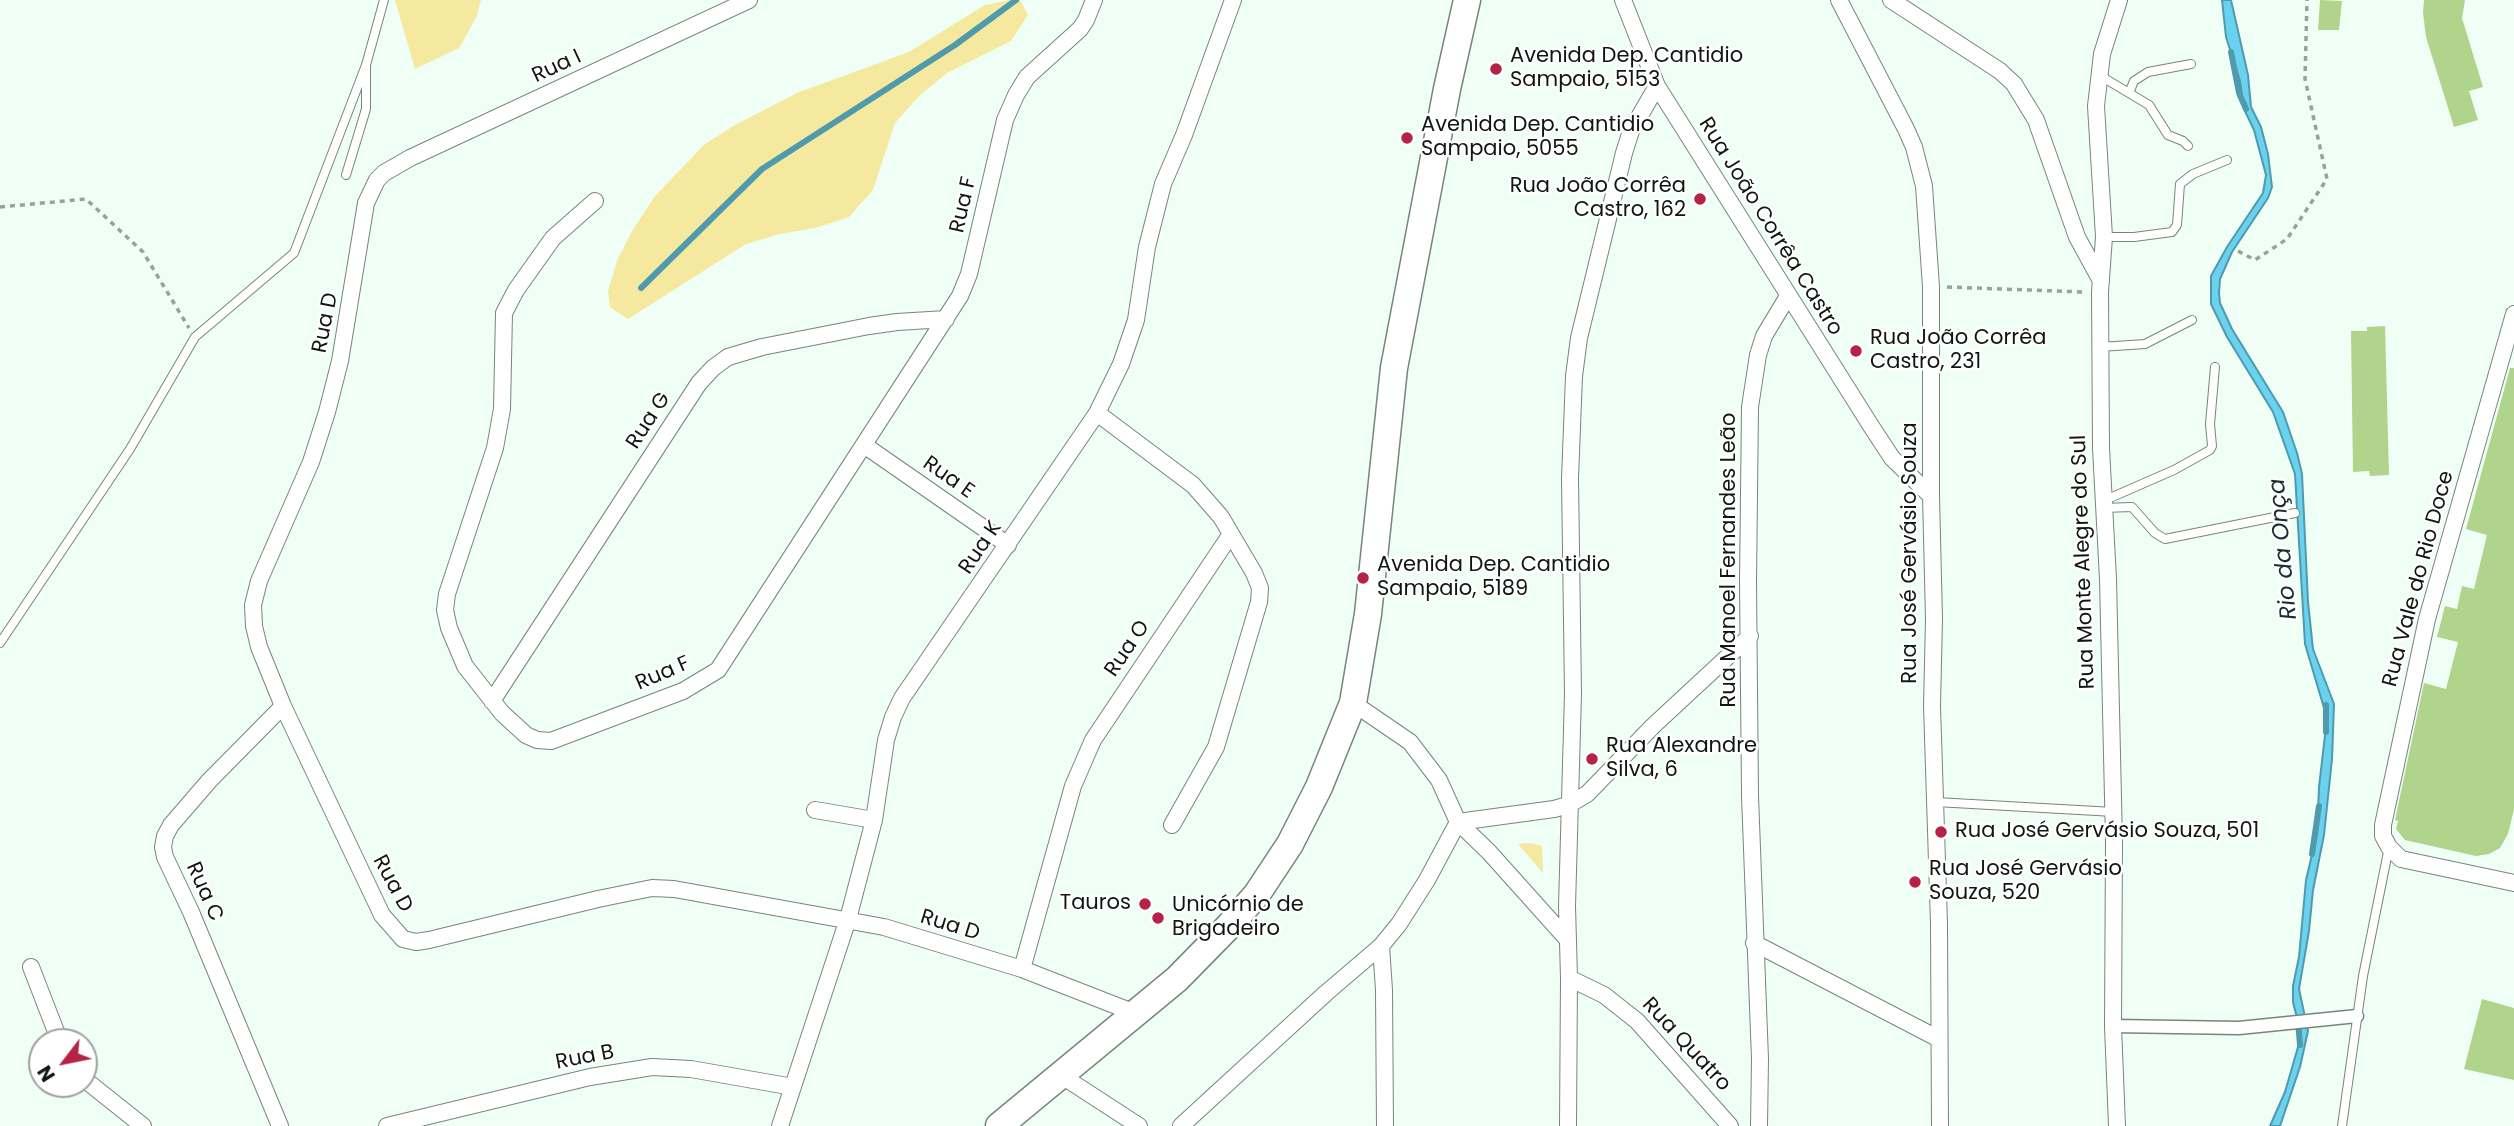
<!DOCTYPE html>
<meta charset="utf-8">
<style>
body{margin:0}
#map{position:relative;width:2514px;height:1126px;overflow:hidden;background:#effff5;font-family:Poppins,sans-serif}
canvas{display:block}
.north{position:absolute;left:28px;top:1028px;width:70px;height:70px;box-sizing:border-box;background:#fff;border:2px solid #a0a2a1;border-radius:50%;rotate:238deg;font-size:19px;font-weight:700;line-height:28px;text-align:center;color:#111613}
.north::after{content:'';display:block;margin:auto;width:24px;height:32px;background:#b52346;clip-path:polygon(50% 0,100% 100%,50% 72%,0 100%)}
</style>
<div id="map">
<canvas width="2514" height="1126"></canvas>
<div class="north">N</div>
</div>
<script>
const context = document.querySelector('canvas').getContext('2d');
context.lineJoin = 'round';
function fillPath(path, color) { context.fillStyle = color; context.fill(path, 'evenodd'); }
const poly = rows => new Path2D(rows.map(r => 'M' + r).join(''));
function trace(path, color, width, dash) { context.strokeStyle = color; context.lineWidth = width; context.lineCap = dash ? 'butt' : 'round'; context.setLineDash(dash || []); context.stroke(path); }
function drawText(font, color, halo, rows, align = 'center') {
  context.font = font + ' Poppins,sans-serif'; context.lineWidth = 5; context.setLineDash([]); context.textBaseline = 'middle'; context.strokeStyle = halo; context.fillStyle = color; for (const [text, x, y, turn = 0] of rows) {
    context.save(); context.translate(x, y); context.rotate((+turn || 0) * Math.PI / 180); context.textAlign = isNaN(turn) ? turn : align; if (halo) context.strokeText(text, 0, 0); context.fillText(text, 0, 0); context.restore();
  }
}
const green = poly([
 [395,0,481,0,476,18,459,48,415,69],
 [1010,0,1020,0,1028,15,1011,41,947,73,919,96,895,123,873,190,849,217,815,228,780,234,746,244,628,319,610,307,608,291,618,258,634,228,655,196,705,144,735,125,797,93,909,52,985,5],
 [1530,843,1542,846,1543,873,1518,844]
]);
const water = poly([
 [2222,0,2231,0,2248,75,2251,107,2261,127,2268,154,2272,187,2268,198,2232,252,2220,279,2219,293,2220,303,2232,329,2283,412,2297,453,2302,474,2308,602,2313,649,2334,704,2332,759,2324,835,2313,890,2309,931,2299,989,2308,1031,2300,1067,2280,1126,2270,1126,2285,1092,2298,1047,2300,1030,2293,1002,2293,986,2299,957,2306,880,2317,834,2319,787,2327,718,2305,644,2295,474,2273,412,2227,337,2211,304,2211,276,2227,247,2263,193,2266,175,2254,130,2244,109,2240,81,2226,37,2222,0]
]);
const stream = poly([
 [2231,52,2239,93,2246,109],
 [641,288,762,169,955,45,1016,0],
 [2326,705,2326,732],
 [2312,854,2319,806],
 [2298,1021,2300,1045]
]);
const building = poly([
 [2320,0,2342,1,2339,30,2318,30],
 [2424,0,2465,0,2462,18,2483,87,2469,91,2478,120,2454,127,2426,37,2423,13],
 [2385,326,2389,475,2370,476,2369,471,2353,472,2351,331,2367,331,2367,327],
 [2510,368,2514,368,2514,809,2508,834,2500,848,2489,854,2476,856,2405,840,2396,829,2398,821,2395,820,2424,683,2446,689,2458,642,2437,637,2445,606,2457,609,2462,586,2474,589,2487,535,2466,529],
 [2482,999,2514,1008,2514,1080,2464,1069]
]);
const path = poly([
 [0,207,86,199,143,252,189,328],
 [2238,251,2255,260,2287,239,2327,179,2305,79,2307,0],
 [1947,287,2083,292]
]);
const service = poly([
 [2099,75,2129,93,2134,81,2148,72,2191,64],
 [2129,93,2149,105,2168,135,2183,141,2188,146],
 [346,175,366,109,366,65,384,0],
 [2104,237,2134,237,2172,232,2177,225,2180,184,2193,174,2227,160],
 [2100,347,2145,344,2192,320],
 [2103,501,2174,470,2210,450,2212,446,2210,424,2215,367],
 [2103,508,2132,507,2155,533,2165,539,2295,513],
 [0,643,130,449,195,337,294,253,366,65],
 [1936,802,2114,812],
 [2342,1126,2363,976,2389,847]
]);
const pedestrian = poly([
 [2113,1026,2239,1028,2357,1016]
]);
const minor = poly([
 [749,0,410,158,384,173,377,180,366,203,340,361,327,412,311,462,259,581,253,605,254,626,259,647,283,706,382,915,403,939,416,942,429,940,598,899,652,888,674,889,884,927,1022,969,1135,1013],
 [1623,0,1657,86,1871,426,1892,458,1931,496],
 [1839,0,1906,129,1914,147,1924,186,1931,287,1931,496,1934,619,1932,706,1939,924,1940,1126],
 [1891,0,2000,71,2014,84,2036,120,2077,237,2101,281],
 [595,201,553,238,516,290,504,313,502,409,495,448,447,594,445,610,449,628,465,666,502,713,526,735,537,740,551,741,683,691,718,670,960,296,969,274,1005,120,1016,95,1027,77,1080,29,1086,20,1094,0],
 [2514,314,2427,619,2383,825,2383,836,2389,847,2401,859,2514,883],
 [864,445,1008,545],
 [492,701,699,383,713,368,728,357,762,347,869,326,897,322,946,319],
 [1353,703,1410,742,1439,780,1458,822,1489,852,1567,939],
 [815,810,874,820],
 [1458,822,1554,809,1568,805,1587,794,1653,726,1750,636],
 [1172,825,1216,747,1259,602,1260,588,1254,573,1231,534],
 [1754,943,1939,1039],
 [1381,946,1384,990,1385,1126],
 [31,967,60,1042],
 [1022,969,1073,786,1093,740,1231,534,1221,517,1193,485,1097,413],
 [1569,978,1604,995,1637,1021,1730,1126],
 [1062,1076,1139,1126],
 [84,1079,143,1126],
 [280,1126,191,912,165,857,163,847,165,836,171,825,209,781,283,706],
 [387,1126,590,1077,652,1067,691,1069,793,1087],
 [780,1126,848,919,874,820,886,740,893,717,902,698,1097,413,1121,364,1136,320,1147,247,1163,184,1184,135,1233,0],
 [1181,1126,1326,993,1381,946,1399,924,1427,880,1458,822],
 [1568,1126,1569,978,1567,906,1573,694,1570,478,1574,376,1579,338,1624,153,1631,131,1657,86],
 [1759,1126,1760,1059,1750,796,1748,582,1750,407,1758,355,1764,336,1788,296],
 [2117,1126,2113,1026,2114,842,2108,579,2101,448,2100,292,2104,237,2096,106,2102,54,2119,0]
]);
const primary = poly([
 [999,1126,1177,979,1229,926,1257,894,1290,844,1319,787,1353,703,1368,614,1394,368,1447,89,1467,0]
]);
const markers = [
 [1496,69,7,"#b52346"],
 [1407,138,7,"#b52346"],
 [1700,199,7,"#b52346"],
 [1856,351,7,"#b52346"],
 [1363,578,7,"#b52346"],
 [1592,759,7,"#b52346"],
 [1941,832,7,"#b52346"],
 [1915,882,7,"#b52346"],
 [1145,904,7,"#b52346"],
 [1158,918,7,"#b52346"]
];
const poiNames = [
 ["Avenida Dep. Cantidio",1510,57],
 ["Sampaio, 5153",1510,81],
 ["Avenida Dep. Cantidio",1421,126],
 ["Sampaio, 5055",1421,150],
 ["Rua João Corrêa",1686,187,"right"],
 ["Castro, 162",1686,211,"right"],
 ["Rua João Corrêa",1870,339],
 ["Castro, 231",1870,363],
 ["Avenida Dep. Cantidio",1377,566],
 ["Sampaio, 5189",1377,590],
 ["Rua Alexandre",1606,747],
 ["Silva, 6",1606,771],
 ["Rua José Gervásio Souza, 501",1955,832],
 ["Rua José Gervásio",1929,870],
 ["Souza, 520",1929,894],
 ["Tauros",1131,904,"right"],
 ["Unicórnio de",1172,906],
 ["Brigadeiro",1172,930]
];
const streetNames = [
 ["Rua I",557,67,-25],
 ["Rua F",964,205,-77],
 ["Rua João Corrêa Castro",1770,227,58],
 ["Rua D",326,323,-79],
 ["Rua G",649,421,-57],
 ["Rua E",948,478,35],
 ["Rua K",981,548,-56],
 ["Rua José Gervásio Souza",1911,553,-90],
 ["Rua Manoel Fernandes Leão",1730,560,-90],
 ["Rua Monte Alegre do Sul",2084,562,-92],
 ["Rua Vale do Rio Doce",2419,579,-75],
 ["Rua O",1128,649,-56],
 ["Rua F",663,674,-23],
 ["Rua D",392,884,62],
 ["Rua C",204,892,66],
 ["Rua D",950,926,17],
 ["Rua Quatro",1686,1045,47],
 ["Rua B",585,1058,-11]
];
const waterNames = [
 ["Rio da Onça",2284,549,-95]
];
fillPath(green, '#f4e99f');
fillPath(water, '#6ad2ee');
trace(water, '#4f9aac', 2);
trace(stream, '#4f9aac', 6);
fillPath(building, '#b0d48b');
trace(service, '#77857c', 10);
trace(pedestrian, '#77857c', 15);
trace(minor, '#77857c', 18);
trace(primary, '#77857c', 29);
trace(path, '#96a29b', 3.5, [5, 5]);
trace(service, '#fff', 8);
trace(pedestrian, '#fff', 12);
trace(minor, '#fff', 16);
trace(primary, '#fff', 26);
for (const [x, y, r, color] of markers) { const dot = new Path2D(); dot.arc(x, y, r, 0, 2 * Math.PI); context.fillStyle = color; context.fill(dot); trace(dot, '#fff', 2.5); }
drawText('21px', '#111613', '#fff', poiNames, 'left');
drawText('21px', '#111613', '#fff', streetNames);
drawText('italic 23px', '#1a2d32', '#fff', waterNames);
</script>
